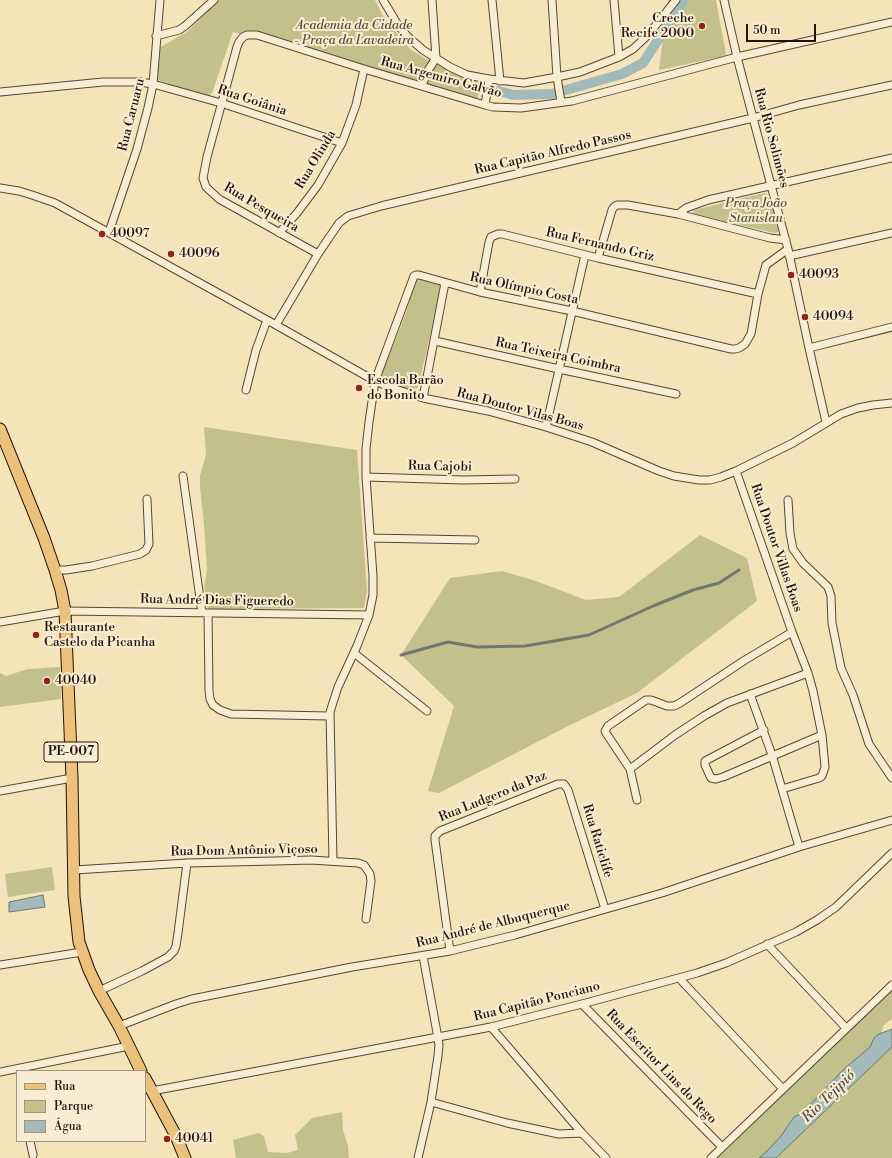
<!DOCTYPE html>
<meta charset="utf-8">
<style>
body{margin:0}
#map{position:relative;width:892px;height:1158px;overflow:hidden;background:#f5e3b9;font-family:"Libre Bodoni",serif}
canvas{display:block}
.legend{position:absolute;left:16px;top:1070px;width:130px;height:72px;box-sizing:border-box;background:#f8edd2;border:1px solid #a39582;margin:0;padding:5px 7px;list-style:none;font-size:12px;color:#241109}
.legend li{display:flex;align-items:center;gap:8px;height:20px}
.legend b{width:20px;border:1px solid #a39582}
.scale{position:absolute;left:746px;top:24px;width:70px;height:18px;box-sizing:border-box;border:2px solid #241109;border-top:0;padding-left:5px;font-size:12px;line-height:14px;white-space:nowrap;color:#241109;-webkit-text-stroke:3px #f8edd2;paint-order:stroke}
</style>
<div id="map">
<canvas width="892" height="1158"></canvas>
<ul class="legend">
<li><b style="height:5px;background:#eac27c"></b>Rua</li>
<li><b style="height:11px;background:#c2c18b"></b>Parque</li>
<li><b style="height:11px;background:#a2bbba"></b>Água</li>
</ul>
<div class="scale">50 m</div>
</div>
<script>
const context = document.querySelector('canvas').getContext('2d');
context.lineJoin = 'round';
function fillPath(path, color) { context.fillStyle = color; context.fill(path, 'evenodd'); }
const poly = rows => new Path2D(rows.map(r => 'M' + r).join(''));
function trace(path, color, width, dash) { context.strokeStyle = color; context.lineWidth = width; context.lineCap = dash ? 'butt' : 'round'; context.setLineDash(dash || []); context.stroke(path); }
function drawText(font, color, halo, rows, align = 'center') {
  context.font = font + ' "Libre Bodoni",serif'; context.lineWidth = 4; context.setLineDash([]); context.textBaseline = 'middle'; context.strokeStyle = halo; context.fillStyle = color; for (const [text, x, y, turn = 0] of rows) {
    context.save(); context.translate(x, y); context.rotate((+turn || 0) * Math.PI / 180); context.textAlign = isNaN(turn) ? turn : align; if (halo) context.strokeText(text, 0, 0); context.fillText(text, 0, 0); context.restore();
  }
}
const green = poly([
 [218,0,375,0,383,16,410,49,426,59,483,74,476,105,277,44,233,32,212,93,207,97,158,80,156,74,157,49,187,32],
 [668,0,716,0,726,54,725,56,659,70],
 [765,193,770,196,777,227,779,230,778,232,775,233,694,215,693,213,694,210,760,194],
 [416,277,441,284,442,286,418,387,416,389,413,391,393,385,382,380,381,376,406,313,415,278],
 [204,427,357,450,367,591,364,608,208,609,204,587,207,569,204,525,200,487,200,476,206,455],
 [700,535,747,558,757,601,637,693,568,726,439,793,428,791,454,706,401,655,450,578,502,571,533,580,586,600,619,597],
 [60,667,61,699,0,707,0,673,6,676,28,669],
 [52,867,55,890,8,897,5,874],
 [892,990,892,1019,884,1025,875,1048,764,1158,707,1158,745,1120,847,1030],
 [892,1047,892,1158,776,1158,829,1107],
 [342,1112,343,1130,348,1146,349,1158,236,1158,233,1140,259,1133,264,1136,268,1152,287,1153,298,1150,295,1135,312,1118]
]);
const water = poly([
 [43,895,45,907,9,912,9,902,43,895],
 [892,1029,892,1047,776,1158,759,1158,768,1150,781,1136,794,1117,801,1114,844,1069,870,1047,874,1038,879,1034,892,1029]
]);
const stream = poly([
 [401,655,448,642,477,647,525,646,589,635,653,606,693,590,719,583,739,570]
]);
const canal = poly([
 [491,89,514,95,552,94,622,74,643,63,684,0]
]);
const street = poly([
 [383,0,398,25,408,37,423,50,450,67,467,75,489,79,524,83,557,77,580,72,619,57,633,49,647,36,676,0],
 [492,0,500,81],
 [552,0,557,77,561,102],
 [614,0,619,57],
 [724,0,737,57,753,118,788,249,809,348,826,422],
 [156,36,179,30,185,26,214,0],
 [422,86,427,72,436,58,432,0],
 [0,92,103,82,140,82,153,84,221,103,342,143],
 [485,105,489,79],
 [0,188,19,191,32,195,55,203,276,325,375,381,392,388,423,398,488,411,546,427,592,442,659,471,674,476,699,480,710,480,721,477,736,471,793,443,841,414,858,408,873,405,892,403],
 [678,214,686,208,708,200,892,158],
 [109,232,137,149,148,108,153,84,160,0],
 [279,233,297,213,318,185,342,143,356,105,364,69],
 [318,254,219,199,206,187,203,178,207,157,237,47,239,42,243,37,247,35,257,35,364,69,485,105,493,107,521,108,572,101,737,57,892,22],
 [789,256,892,233],
 [598,258,612,210,614,207,617,205,628,205,678,214,770,238,786,240],
 [480,292,489,242,491,237,498,234,502,234,598,258,758,294],
 [276,325,318,254,339,223,348,216,381,206,423,196,753,118,799,105,892,85],
 [435,341,559,369,676,394],
 [809,348,892,327],
 [246,390,256,350,267,320],
 [423,398,445,283],
 [546,427,585,255],
 [736,471,792,632,808,673,813,691,822,735,825,767,822,776,819,778,782,789],
 [183,476,202,613],
 [366,477,463,480,515,479],
 [788,500,790,533,793,549,803,563,828,587,831,596,832,623,841,668,853,695,869,744,892,778],
 [370,538,475,540],
 [55,570,66,570,92,566,140,554,146,550,149,544,147,499],
 [208,613,209,690,210,699,213,705,220,710,231,714,329,716],
 [0,622,65,611,369,615],
 [354,653,427,711],
 [750,694,772,755,799,847],
 [764,730,705,761,705,765,711,778,716,779,723,777,822,735],
 [630,769,675,735,704,716,727,703,808,673],
 [0,791,72,778],
 [637,800,630,769,606,733,605,731,608,726,646,700,651,700,667,706,674,706,680,703,745,660,792,632],
 [333,861,330,712,338,687,357,646,369,615,373,595,373,576,366,477,366,449,369,422,375,381,414,276,416,275,419,275,480,292,572,311,731,349,735,349,739,348,745,344,751,334,758,294,766,265,788,249],
 [74,870,187,863,275,861,311,860,358,863,364,865,370,874,371,881,366,919],
 [767,944,846,1028],
 [450,951,435,840,435,836,440,831,558,784,564,784,568,790,605,909],
 [0,965,82,952],
 [679,978,783,1089],
 [99,991,142,971,168,957,174,951,176,946,178,933,187,863],
 [582,1004,722,1147],
 [119,1026,176,1004,192,999,352,967,450,951,515,935,662,893,799,847,892,820],
 [491,1027,582,1133,606,1158],
 [0,1072,129,1046],
 [152,1091,491,1027,582,1004,697,973,726,963,796,932,817,920,836,907,892,853],
 [431,1102,507,1123,559,1134,582,1133],
 [30,1141,33,1155],
 [418,1158,431,1102,438,1056,439,1045,438,1038,423,956],
 [711,1158,892,985]
]);
const primary = poly([
 [0,429,44,538,55,570,61,590,65,611,72,778,74,896,79,942,89,970,99,991,119,1026,141,1071],
 [145,1078,176,1136,185,1158]
]);
const markers = [
 [702,26,4,"#8f2418"],
 [102,234,4,"#8f2418"],
 [171,254,4,"#8f2418"],
 [791,275,4,"#8f2418"],
 [805,317,4,"#8f2418"],
 [359,388,4,"#8f2418"],
 [36,635,4,"#8f2418"],
 [47,681,4,"#8f2418"],
 [167,1139,4,"#8f2418"]
];
const shields = [
 [71,752,54]
];
const shieldNames = [
 ["PE-007",71,752]
];
const poiNames = [
 ["Creche",694,19,"right"],
 ["Recife 2000",694,34,"right"],
 ["40097",110,234],
 ["40096",179,254],
 ["40093",799,275],
 ["40094",813,317],
 ["Escola Barão",367,381],
 ["do Bonito",367,396],
 ["Restaurante",44,628],
 ["Castelo da Picanha",44,643],
 ["40040",55,681],
 ["40041",175,1139]
];
const parkNames = [
 ["Academia da Cidade",354,26],
 ["- Praça da Lavadeira",354,41],
 ["Praça João",756,204],
 ["Stanislau",756,219]
];
const streetNames = [
 ["Rua Argemiro Galvão",441,78,15],
 ["Rua Goiânia",252,101,18],
 ["Rua Caruaru",132,115,-76],
 ["Rua Rio Solimões",771,138,75],
 ["Rua Capitão Alfredo Passos",553,153,-13],
 ["Rua Olinda",316,160,-59],
 ["Rua Pesqueira",261,208,30],
 ["Rua Fernando Griz",600,245,13],
 ["Rua Olímpio Costa",524,289,12],
 ["Rua Teixeira Coimbra",558,356,12],
 ["Rua Doutor Vilas Boas",520,410,15],
 ["Rua Cajobi",440,467,1],
 ["Rua Doutor Villas Boas",776,548,71],
 ["Rua André Dias Figueredo",217,601,1],
 ["Rua Ludgero da Paz",493,797,-22],
 ["Rua Raticlife",597,841,73],
 ["Rua Dom Antônio Viçoso",244,851,-1],
 ["Rua André de Albuquerque",493,925,-14],
 ["Rua Capitão Ponciano",537,1002,-14],
 ["Rua Escritor Lins do Rego",661,1067,46]
];
const waterNames = [
 ["Rio Tejipió",829,1097,-44]
];
fillPath(green, '#c2c18b');
fillPath(water, '#a2bbba');
trace(water, '#707773', 1);
trace(stream, '#707773', 3);
trace(canal, '#a2bbba', 10);
trace(street, '#584635', 9);
trace(primary, '#241109', 13);
trace(street, '#f8edd2', 7);
trace(primary, '#eac27c', 11);
for (const [x, y, r, color] of markers) { const dot = new Path2D(); dot.arc(x, y, r, 0, 2 * Math.PI); context.fillStyle = color; context.fill(dot); trace(dot, '#f8edd2', 1.5); }
for (const [x, y, w] of shields) { const box = new Path2D(); box.roundRect(x - w / 2, y - 10, w, 20, 3); context.fillStyle = '#f8edd2'; context.fill(box); trace(box, '#241109', 1); }
drawText('bold 12px', '#241109', null, shieldNames);
drawText('13px', '#241109', '#f8edd2', poiNames, 'left');
drawText('italic 13px', '#5b4f36', '#f8edd2', parkNames);
drawText('13px', '#241109', '#f8edd2', streetNames);
drawText('italic 14px', '#504c47', '#f8edd2', waterNames);
</script>
